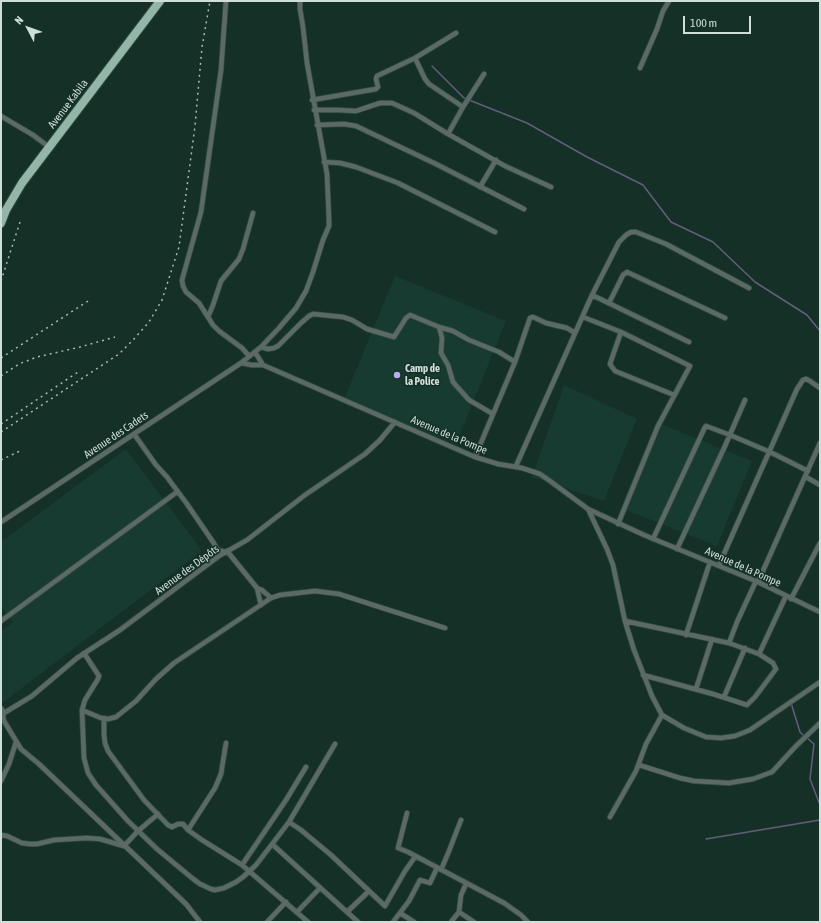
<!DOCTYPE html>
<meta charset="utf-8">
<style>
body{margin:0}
#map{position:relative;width:821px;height:923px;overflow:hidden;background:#153027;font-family:"Asap Condensed",sans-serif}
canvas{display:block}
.frame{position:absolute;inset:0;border:2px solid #ceded8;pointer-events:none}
.north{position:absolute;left:8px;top:8px;width:40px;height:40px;-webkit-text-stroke:3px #153027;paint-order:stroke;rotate:311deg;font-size:11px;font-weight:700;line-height:16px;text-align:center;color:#ceded8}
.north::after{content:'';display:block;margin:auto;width:14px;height:18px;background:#ceded8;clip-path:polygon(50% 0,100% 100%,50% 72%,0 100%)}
.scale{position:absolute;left:683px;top:16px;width:68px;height:18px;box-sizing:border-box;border:2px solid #ceded8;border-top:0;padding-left:5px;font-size:12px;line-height:14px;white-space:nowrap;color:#ceded8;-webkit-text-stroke:3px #153027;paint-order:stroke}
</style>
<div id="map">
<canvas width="821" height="923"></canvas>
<div class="frame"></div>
<div class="north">N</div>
<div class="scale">100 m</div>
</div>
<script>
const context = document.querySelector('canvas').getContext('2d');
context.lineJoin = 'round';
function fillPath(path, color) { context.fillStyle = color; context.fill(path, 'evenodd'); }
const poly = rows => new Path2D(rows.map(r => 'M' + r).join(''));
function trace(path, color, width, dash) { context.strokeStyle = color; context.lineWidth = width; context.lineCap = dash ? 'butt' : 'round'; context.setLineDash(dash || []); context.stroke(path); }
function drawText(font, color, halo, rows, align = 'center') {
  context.font = font + ' "Asap Condensed",sans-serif'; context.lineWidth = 3; context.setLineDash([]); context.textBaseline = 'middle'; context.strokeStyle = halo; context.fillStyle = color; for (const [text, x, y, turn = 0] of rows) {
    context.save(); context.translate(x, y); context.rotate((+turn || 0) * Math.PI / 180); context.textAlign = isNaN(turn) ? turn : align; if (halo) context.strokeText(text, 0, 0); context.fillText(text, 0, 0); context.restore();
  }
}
const built = poly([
 [395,276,506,321,456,444,344,399],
 [564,385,637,419,604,501,532,477],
 [656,422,752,461,717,546,621,508],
 [126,449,202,551,1,704,1,632,13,622,1,606,1,542]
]);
const stream = poly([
 [432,66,464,98,527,123,587,157,643,185,671,222,713,242,755,282,807,315,820,331],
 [791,703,800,732,804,736],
 [807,738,814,744,810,779,820,805],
 [706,839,820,820]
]);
const minor = poly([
 [226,1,221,70,201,212,182,280,183,286,186,292,199,303,213,325,219,331,242,348,249,356],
 [415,58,425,79,429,84,463,107],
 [640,68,657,29,663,11,669,1],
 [312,100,376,89,378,87,376,79,377,76,415,58,456,33],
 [314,110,338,110,356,111,380,103,392,103,414,113,448,134,505,166,551,187],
 [1,116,33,135,49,147],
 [317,125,344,124,356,126,436,164,524,209],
 [448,134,463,107,484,74],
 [324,162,340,163,356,167,398,183,495,232],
 [480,187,496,160],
 [592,295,689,342],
 [609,303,623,275,627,272,725,318],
 [208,317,213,305,221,281,239,259,243,249,253,213],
 [583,317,621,332,690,366,658,426,618,524],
 [439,327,442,338,441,353,448,365,453,382,469,400,493,414],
 [621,332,612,358,610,364,612,367,615,371,674,395],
 [261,347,268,349,274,348,278,346,301,323,309,316,313,314,343,317,352,320,367,329,394,337,406,318,410,315,439,327,453,331,469,340,499,352,515,362],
 [255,352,263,365],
 [241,363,252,365,263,365,475,457,498,464,522,468,540,474,550,481,588,509,644,535,758,582,820,612],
 [134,434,156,465,167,477,187,504,213,542,218,550,225,552],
 [475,457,515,362,530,318,533,317,546,323,567,328,575,333],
 [516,466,592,295,619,242,626,235,631,232,636,232,666,244,749,288],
 [806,477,820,485],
 [588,509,607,549,613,565,625,621,634,650,652,696,662,715,684,728,706,737,721,738,735,736,750,730,820,682],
 [1,522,241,363,261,347,279,328,296,308,306,291,313,272,323,240,329,226,329,220,327,174,307,63,303,27,300,9,300,1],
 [653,539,705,427,706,426,730,435,770,452,808,471],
 [677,549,725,446,745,400],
 [227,551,257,588,261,605],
 [719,565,797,389,803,380,806,379,810,381,820,388],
 [758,582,820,443],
 [257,588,262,590,271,598],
 [791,599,820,543],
 [1,621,177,492],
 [625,621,729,643,759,654,773,663,776,669,755,697,747,705,713,694,643,675],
 [686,635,710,562],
 [729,643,737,622,756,581],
 [84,653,99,676,98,679,85,700,82,710,84,758,88,773,96,785,128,821,157,849,192,878,200,884,211,889,215,890,224,888,236,882,243,877,256,865,289,822,335,744],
 [759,654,786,596],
 [696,689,712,639],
 [724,697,745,648],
 [1,708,4,713,3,716,4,721,21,749,39,764,186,904,200,922],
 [82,710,101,718,108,719,116,717,136,701,156,679,174,663,271,598,280,595,315,591,339,594,445,628],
 [4,713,32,696,77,658,120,630,219,556,247,540,305,495,365,454,380,440,395,422],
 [104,718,104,734,105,743,108,751,144,800,168,825,172,827,178,824,183,824,188,830,202,840,242,865,308,922],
 [639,765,680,778,694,781,729,783,753,779,772,772,796,746,820,723],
 [1,781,9,764,16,742],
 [407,813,398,848,408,852,504,903,521,915,528,922],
 [610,817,636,771,646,744,662,715],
 [289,822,301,830,331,855,385,906,405,871,415,857],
 [188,830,215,788,221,774,226,743],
 [1,835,7,836,22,843,30,844,37,844,54,840,87,838,100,839,124,846,138,831,158,814],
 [272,844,358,922],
 [242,865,286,800,306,767],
 [441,870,449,851,461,820],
 [297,912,320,888],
 [347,912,369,891],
 [459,912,474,922],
 [400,913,414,922],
 [267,922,286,902],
 [393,922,409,901,420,880,430,883,437,868],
 [451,922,459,912,461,895,466,884]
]);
const trunk = poly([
 [1,223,6,210,22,183,160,1]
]);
const rail = poly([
 [1,281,20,222],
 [1,358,88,301],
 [1,376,19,364,37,357,80,347,115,337],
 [1,424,78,372],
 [1,432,119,354,133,340,149,322,162,300,179,247,195,126,202,47,210,1],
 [1,460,20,451]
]);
const markers = [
 [397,375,4,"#b8abf7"]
];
const streetNames = [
 ["Avenue Kabila",68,104,-53],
 ["Avenue des Cadets",116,435,-34],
 ["Avenue de la Pompe",449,435,23],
 ["Avenue de la Pompe",743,567,24],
 ["Avenue des Dépôts",187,570,-36]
];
const poiNames = [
 ["Camp de",405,369],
 ["la Police",405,382]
];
fillPath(built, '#173b30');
trace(stream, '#635e7b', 1.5);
trace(minor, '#334c43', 6);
trace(trunk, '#334c43', 10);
trace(minor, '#5b6a64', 4.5);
trace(trunk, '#93b6a9', 8);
trace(rail, '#a6b9b2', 1.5, [2, 4]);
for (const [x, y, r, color] of markers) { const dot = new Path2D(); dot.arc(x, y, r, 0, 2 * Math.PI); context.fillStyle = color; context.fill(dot); trace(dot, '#153027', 1.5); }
drawText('11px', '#ceded8', '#153027', streetNames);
drawText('bold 11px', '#ceded8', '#153027', poiNames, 'left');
</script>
